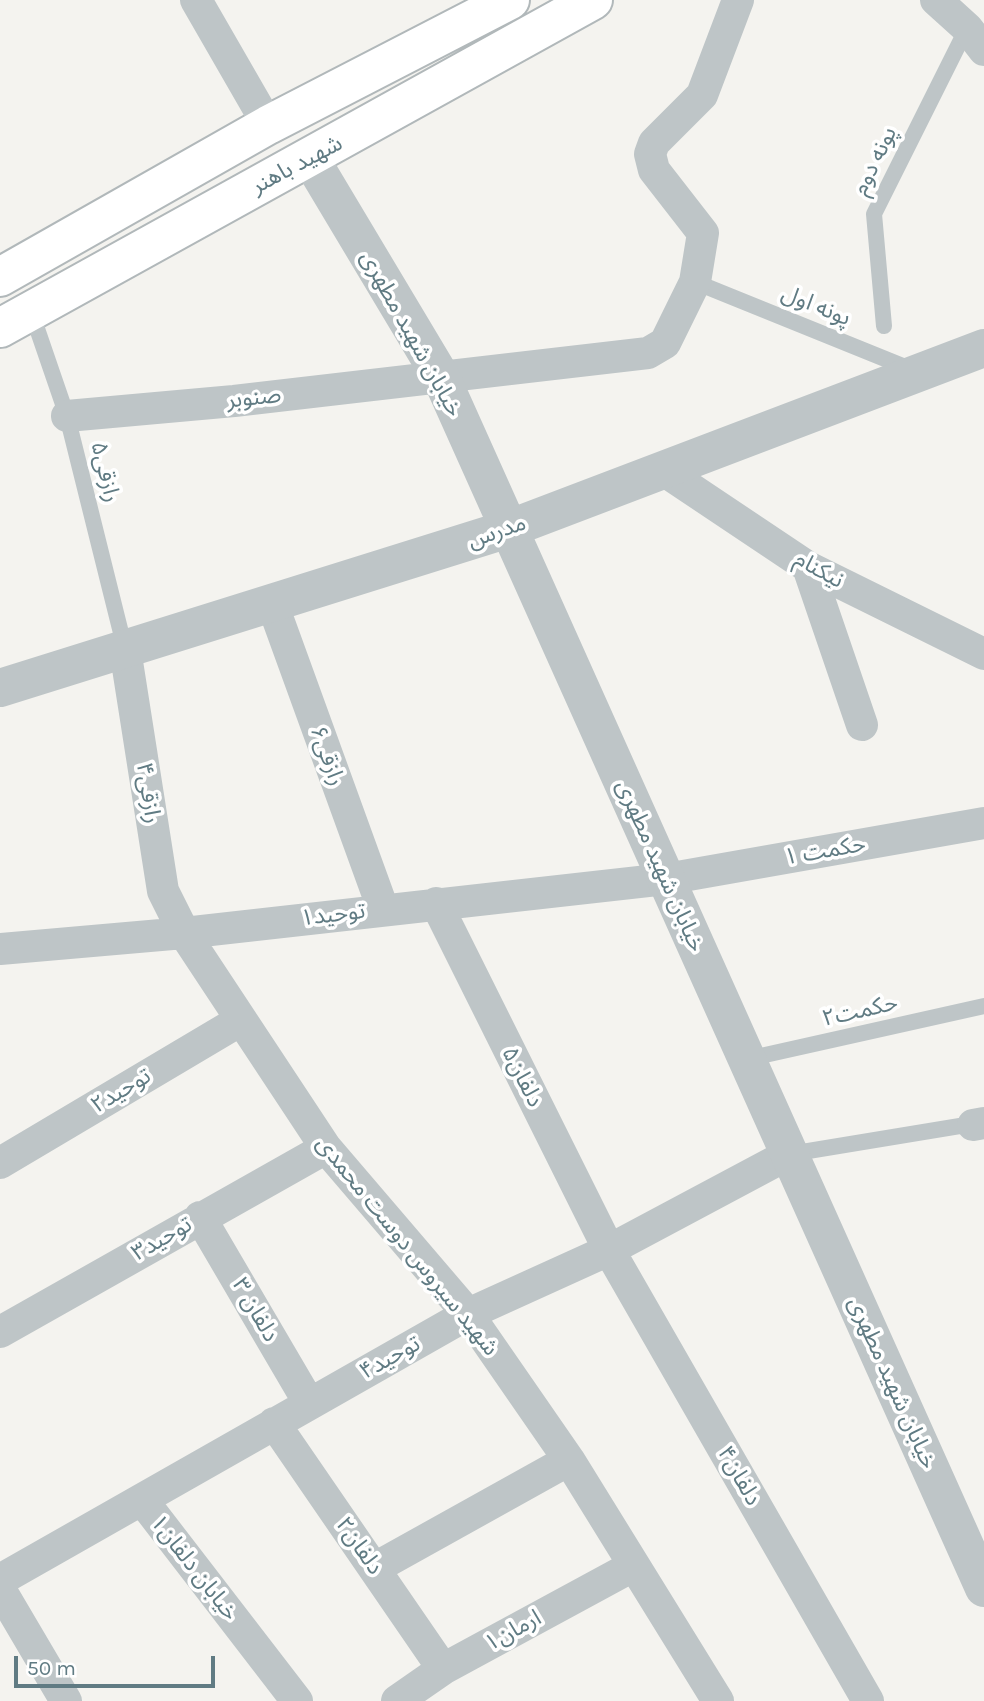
<!DOCTYPE html>
<meta charset="utf-8">
<style>
body{margin:0}
#map{position:relative;width:984px;height:1701px;overflow:hidden;background:#f4f3ef;font-family:Karla,sans-serif}
canvas{display:block}
.scale{position:absolute;left:14px;top:1656px;width:201px;height:32px;box-sizing:border-box;border:4px solid #607b83;border-top:0;padding-left:9px;font-size:21px;line-height:24px;white-space:nowrap;color:#607b83;-webkit-text-stroke:5px #fff;paint-order:stroke}
</style>
<div id="map">
<canvas width="984" height="1701"></canvas>
<div class="scale">50 m</div>
</div>
<script>
const context = document.querySelector('canvas').getContext('2d');
context.lineJoin = 'round';
const poly = rows => new Path2D(rows.map(r => 'M' + r).join(''));
function trace(path, color, width, dash) { context.strokeStyle = color; context.lineWidth = width; context.lineCap = dash ? 'butt' : 'round'; context.setLineDash(dash || []); context.stroke(path); }
function drawText(font, color, halo, rows, align = 'center') {
  context.font = font + ' Karla,"Noto Sans Arabic",sans-serif'; context.lineWidth = 7; context.setLineDash([]); context.textBaseline = 'middle'; context.strokeStyle = halo; context.fillStyle = color; for (const [text, x, y, turn = 0] of rows) {
    context.save(); context.translate(x, y); context.rotate((+turn || 0) * Math.PI / 180); context.textAlign = isNaN(turn) ? turn : align; if (halo) context.strokeText(text, 0, 0); context.fillText(text, 0, 0); context.restore();
  }
}
const service = poly([
 [695,282,910,369],
 [31,311,67,416,125,649],
 [884,326,874,214,967,28],
 [747,1059,984,1006],
 [790,1154,978,1123]
]);
const minor = poly([
 [196,0,268,125],
 [936,0,967,28,984,50],
 [67,416,234,401,648,353,665,343,695,282,703,233,654,170,650,154,654,143,702,95,738,0],
 [663,470,808,567,984,654],
 [808,567,862,725],
 [272,603,383,909],
 [125,649,163,891,184,933,326,1148,468,1314,569,1460,718,1701],
 [436,903,609,1250,868,1701],
 [0,949,184,933,666,879,984,823],
 [973,1125,984,1123],
 [0,1163,241,1020],
 [200,1217,309,1403],
 [0,1332,326,1148],
 [274,1423,443,1669],
 [143,1501,297,1701],
 [375,1568,569,1460],
 [0,1580,468,1314,609,1250,789,1154],
 [0,1589,66,1701],
 [397,1701,443,1669,633,1566]
]);
const tertiary = poly([
 [310,158,441,377,984,1588],
 [0,688,508,529,984,348]
]);
const primary = poly([
 [0,277,268,125,510,0],
 [0,328,593,0]
]);
const streetNames = [
 ["پونه دوم",875,161,-64],
 ["شهید باهنر",297,165,-28],
 ["پونه اول",816,306,22],
 ["خیابان شهید مطهری",411,334,61],
 ["صنوبر",254,398,-6],
 ["رازقی۵",105,472,76],
 ["مدرس",497,532,-19],
 ["نیکنام",819,570,29],
 ["رازقی۶",327,756,70],
 ["رازقی۴",148,793,81],
 ["حکمت ۱",825,851,-10],
 ["خیابان شهید مطهری",660,866,66],
 ["توحید۱",333,915,-7],
 ["حکمت۲",860,1011,-13],
 ["دلفان۵",522,1077,63],
 ["توحید۲",121,1091,-31],
 ["توحید۳",162,1239,-30],
 ["شهید سیروس دوست محمدی",407,1246,51],
 ["دلفان ۳",255,1310,60],
 ["توحید۴",390,1358,-29],
 ["خیابان شهید مطهری",892,1383,66],
 ["دلفان۴",739,1476,60],
 ["دلفان۲",359,1546,55],
 ["خیابان دلفان۱",194,1568,52],
 ["ارمان۱",513,1631,-29]
];
trace(primary, '#b1b8ba', 42);
trace(service, '#bec5c7', 16);
trace(minor, '#bec5c7', 32);
trace(tertiary, '#bec5c7', 38);
trace(primary, '#fff', 38);
drawText('23px', '#607b83', '#fff', streetNames);
</script>
